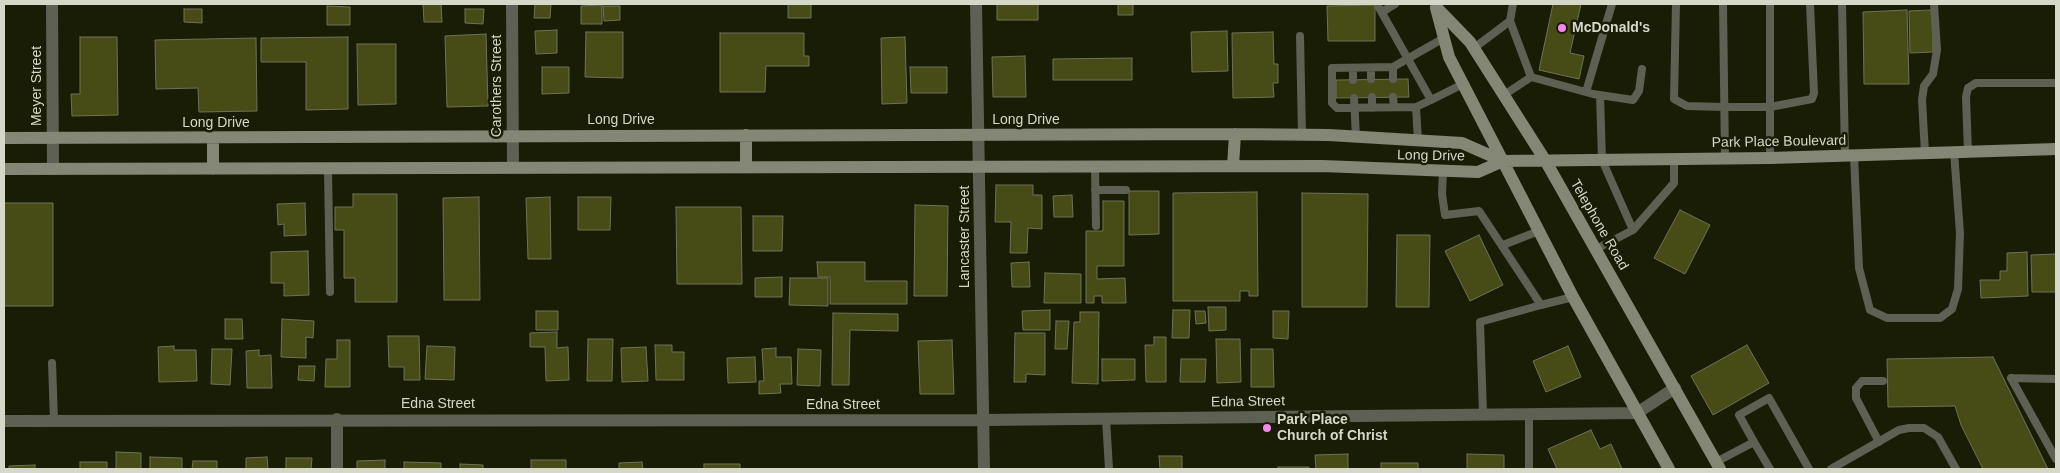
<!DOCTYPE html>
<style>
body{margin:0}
#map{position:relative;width:2060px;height:473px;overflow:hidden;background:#1a1d06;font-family:Arial,sans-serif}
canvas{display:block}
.frame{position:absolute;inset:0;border:5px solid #d5d7c9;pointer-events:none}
</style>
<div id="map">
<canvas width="2060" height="473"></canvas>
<div class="frame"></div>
</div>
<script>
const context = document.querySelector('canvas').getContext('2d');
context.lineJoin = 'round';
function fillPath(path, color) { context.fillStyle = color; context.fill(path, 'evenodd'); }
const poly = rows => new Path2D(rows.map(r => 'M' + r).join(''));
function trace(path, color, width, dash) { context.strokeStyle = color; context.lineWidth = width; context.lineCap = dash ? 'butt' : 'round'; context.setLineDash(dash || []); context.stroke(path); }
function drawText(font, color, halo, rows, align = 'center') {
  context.font = font + ' Arial,sans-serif'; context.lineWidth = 5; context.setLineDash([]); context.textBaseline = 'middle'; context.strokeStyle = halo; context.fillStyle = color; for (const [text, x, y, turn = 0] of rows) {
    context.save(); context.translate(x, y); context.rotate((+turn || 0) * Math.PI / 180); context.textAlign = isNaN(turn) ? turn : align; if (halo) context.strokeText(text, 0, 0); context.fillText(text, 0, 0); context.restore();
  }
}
const building = poly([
 [423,4,441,4,442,22,424,22,423,4],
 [535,4,551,4,550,18,534,18,535,4],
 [788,4,811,4,811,18,788,18,788,4],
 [997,4,1038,4,1038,20,997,20,997,4],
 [1118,4,1133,4,1133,15,1118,15,1118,4],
 [1553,4,1581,4,1570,53,1584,56,1579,79,1539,70,1553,4],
 [602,5,602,24,581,24,581,6,602,5],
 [1375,5,1375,41,1328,41,1327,6,1375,5],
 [327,6,350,7,350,25,327,25,327,6],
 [603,6,620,6,620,20,604,21,603,6],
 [184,9,202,9,202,23,184,22,184,9],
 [465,9,484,9,483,24,465,23,465,9],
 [1907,10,1909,84,1864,84,1863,12,1907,10],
 [1932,10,1933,52,1910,53,1909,11,1932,10],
 [557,30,557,53,536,54,535,31,557,30],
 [1227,31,1228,71,1192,72,1191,32,1227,31],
 [586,32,623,32,623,78,585,77,586,32],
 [1273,32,1274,64,1278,64,1278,83,1273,83,1274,97,1233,98,1232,33,1273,32],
 [720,33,804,33,804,56,809,56,809,66,766,66,765,92,720,92,720,33],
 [486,34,488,106,447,107,445,36,486,34],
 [80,37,117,37,118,115,72,116,71,94,80,94,80,37],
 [348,37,348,109,306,110,306,62,261,62,261,38,348,37],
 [905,37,907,103,882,104,881,38,905,37],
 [256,38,257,111,199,112,198,88,156,89,155,40,256,38],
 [357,44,396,44,396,104,358,105,357,44],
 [1025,56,1026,97,993,97,992,57,1025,56],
 [1132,58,1132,80,1053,80,1053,59,1132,58],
 [542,67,569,67,569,93,542,94,542,67],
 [910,67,947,67,947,93,911,93,910,67],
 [1408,79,1409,97,1336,98,1336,80,1408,79],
 [996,185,1033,185,1033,195,1042,195,1042,229,1028,228,1027,253,1010,253,1011,222,995,222,996,185],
 [1129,191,1159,191,1159,234,1129,235,1129,191],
 [1257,192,1258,296,1249,296,1249,291,1240,291,1240,301,1173,301,1173,193,1257,192],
 [1302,193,1368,194,1367,307,1302,307,1302,193],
 [353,194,397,194,397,302,355,302,355,278,344,278,344,230,335,230,335,207,353,207,353,194],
 [1072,195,1073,217,1054,217,1053,196,1072,195],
 [479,197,480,300,444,300,443,198,479,197],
 [550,197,551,259,528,259,526,198,550,197],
 [578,197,611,197,610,230,578,230,578,197],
 [1103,201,1124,201,1124,266,1097,266,1097,279,1125,278,1126,303,1102,303,1102,296,1094,296,1094,303,1086,303,1086,231,1103,231,1103,201],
 [4,203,53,203,53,306,4,306,4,203],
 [305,203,306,235,284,236,284,224,278,225,277,204,305,203],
 [915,205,948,206,947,296,914,296,915,205],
 [676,207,741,207,742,284,677,284,676,207],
 [1680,210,1710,225,1685,274,1654,258,1680,210],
 [753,216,783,216,782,251,753,251,753,216],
 [1397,235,1430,235,1429,307,1396,307,1397,235],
 [1479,235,1503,285,1470,301,1445,251,1479,235],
 [308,251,309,295,284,296,284,283,271,283,271,252,308,251],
 [2027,252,2028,296,1981,298,1980,280,2000,280,2000,271,2007,271,2007,253,2027,252],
 [2056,254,2056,292,2032,292,2031,255,2056,254],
 [817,262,865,262,865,281,907,281,907,304,830,304,830,277,818,277,817,262],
 [1029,262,1030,287,1012,287,1011,263,1029,262],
 [1045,273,1081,274,1081,303,1044,303,1045,273],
 [782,277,782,297,755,297,755,278,782,277],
 [790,278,828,278,828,306,789,305,790,278],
 [1208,307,1226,307,1226,330,1209,331,1208,307],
 [1050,310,1050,330,1023,330,1022,311,1050,310],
 [1173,310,1190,310,1189,338,1172,338,1173,310],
 [536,311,558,311,558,330,536,330,536,311],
 [1195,311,1205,311,1206,323,1196,324,1195,311],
 [1273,311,1289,311,1288,339,1273,338,1273,311],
 [1080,312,1099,312,1098,384,1072,383,1074,322,1080,322,1080,312],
 [833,313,898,314,898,331,850,330,849,385,832,385,833,313],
 [225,319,242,319,243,339,225,339,225,319],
 [282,319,314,321,313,338,306,337,306,358,281,357,282,319],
 [1056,321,1069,321,1067,349,1055,349,1056,321],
 [557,332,557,348,568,347,569,380,546,381,545,347,530,347,530,333,557,332],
 [1015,333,1045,333,1045,375,1026,374,1026,382,1014,382,1015,333],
 [388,336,419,336,420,380,404,380,404,367,389,367,388,336],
 [1154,337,1166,337,1166,382,1146,382,1145,345,1154,345,1154,337],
 [588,339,613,339,612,381,587,381,588,339],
 [1216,339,1240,339,1241,382,1217,383,1216,339],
 [337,340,350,340,350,387,325,387,326,359,337,359,337,340],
 [952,340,954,394,920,394,918,341,952,340],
 [655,345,672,345,672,352,684,352,684,380,656,380,655,345],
 [1747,345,1769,383,1713,415,1691,376,1747,345],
 [174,346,174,350,196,350,197,381,159,382,158,347,174,346],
 [427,346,455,347,454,380,425,379,427,346],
 [1568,346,1581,377,1546,392,1533,361,1568,346],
 [646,347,648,381,622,382,621,348,646,347],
 [776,348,776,357,791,357,792,384,780,384,781,393,759,394,759,381,764,381,762,349,776,348],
 [212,349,232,349,230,385,211,384,212,349],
 [798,349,821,350,820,386,797,385,798,349],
 [1251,349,1273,349,1274,387,1251,387,1251,349],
 [259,350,259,356,271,355,272,388,247,388,246,351,259,350],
 [755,357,756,382,728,383,727,358,755,357],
 [1993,357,2048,469,1983,469,1961,425,1955,406,1888,407,1887,359,1993,357],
 [1102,359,1135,359,1135,380,1102,381,1102,359],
 [1181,359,1206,359,1205,382,1180,382,1181,359],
 [299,366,315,366,314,381,298,380,299,366],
 [1591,430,1600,449,1611,444,1622,469,1557,469,1548,449,1591,430],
 [116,452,141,453,141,469,116,469,116,452],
 [1348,454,1348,469,1316,469,1315,455,1348,454],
 [1467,454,1504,455,1504,469,1467,469,1467,454],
 [1159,456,1182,456,1182,469,1160,469,1159,456],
 [150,457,182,458,182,469,150,469,150,457],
 [267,457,268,469,246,469,246,458,267,457],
 [286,458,312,458,311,469,286,469,286,458],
 [385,460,385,469,357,469,357,461,385,460],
 [531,460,566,460,566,469,531,469,531,460],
 [193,461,217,461,217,469,192,469,193,461],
 [80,462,107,462,107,469,80,469,80,462],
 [404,462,441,463,441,469,404,469,404,462],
 [642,462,643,469,619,469,619,463,642,462],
 [1381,463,1418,463,1418,469,1381,469,1381,463],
 [460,464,483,465,483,469,460,469,460,464],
 [704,464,740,464,740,469,704,469,704,464],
 [35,465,35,469,9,469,9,466,35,465],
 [1278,467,1309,467,1309,469,1278,469,1278,467]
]);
const service = poly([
 [1377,4,1431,100,1463,84],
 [1676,4,1674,99,1687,106,1724,107,1770,107,1812,99,1814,93,1810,4],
 [1723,4,1725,159],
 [1842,4,1845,156],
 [1382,12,1395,4],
 [1300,36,1302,135],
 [1474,48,1510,21,1513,4],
 [1393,67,1393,79],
 [1353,68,1353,80],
 [1371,68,1371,79],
 [1531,77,1593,94,1633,100,1639,91,1642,69],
 [1586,92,1612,4],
 [1504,95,1531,77,1510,21],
 [1600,95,1602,160,1633,230],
 [1372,97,1372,108],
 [1393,97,1394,107],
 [1354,98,1356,137],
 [1431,100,1416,107,1337,108,1332,103,1332,68,1393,67,1444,38],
 [1416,107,1418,141],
 [1968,152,1966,97,1968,88,1976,83,2056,83],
 [1925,153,1922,100,1924,86,1933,74,1937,50,1934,4],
 [1854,155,1859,268,1870,310,1887,318,1940,318,1952,309,1958,289,1960,233,1954,152],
 [1770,158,1770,4],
 [1095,167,1096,226],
 [328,169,330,292],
 [1443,171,1442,194,1445,215,1479,211,1541,305,1480,322,1483,414],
 [1095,190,1126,190],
 [1503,245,1539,231],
 [1596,249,1633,230,1674,183,1674,159],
 [1541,305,1573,297],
 [52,363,54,420],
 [2011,378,2056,459],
 [2011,378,2056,379],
 [1529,414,1529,469],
 [1106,419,1109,469],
 [1754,442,1770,469],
 [1879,442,1856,398,1856,388,1862,381,1883,381],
 [1716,462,1754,442,1739,415,1769,398,1809,469],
 [1831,469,1899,430,1909,428,1924,428,1938,437,1956,469]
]);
const minor = poly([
 [52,4,53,169],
 [512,4,513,167],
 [976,4,984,469],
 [337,419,337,469],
 [4,421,983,420,1637,413,1675,388]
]);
const secondary = poly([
 [1436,7,1470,42,1545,160,1720,469],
 [1436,8,1449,57,1573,297,1669,469],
 [746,135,746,167],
 [4,138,1235,134,1329,135,1462,143,1503,161],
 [213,138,213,169],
 [1233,166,1235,134],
 [4,169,1322,166,1478,172,1503,161,1770,158,2056,149]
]);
const markers = [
 [1562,28,5,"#f688ed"],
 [1267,428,5,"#f688ed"]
];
const poiNames = [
 ["McDonald's",1572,28],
 ["Park Place",1277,420],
 ["Church of Christ",1277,436]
];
const streetNames = [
 ["Meyer Street",37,86,-90],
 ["Carothers Street",497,86,-90],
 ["Long Drive",621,120],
 ["Long Drive",1026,120],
 ["Long Drive",216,123],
 ["Park Place Boulevard",1779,142,-1],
 ["Long Drive",1431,156,1],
 ["Telephone Road",1599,225,60],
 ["Lancaster Street",965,237,-90],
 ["Edna Street",1248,402,-1],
 ["Edna Street",438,404],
 ["Edna Street",843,405]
];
fillPath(building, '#474c17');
trace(building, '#6e7258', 1);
trace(service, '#5e6054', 8);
trace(minor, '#5e6054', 12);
trace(secondary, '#848775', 12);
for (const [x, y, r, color] of markers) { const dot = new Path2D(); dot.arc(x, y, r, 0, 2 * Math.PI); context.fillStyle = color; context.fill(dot); trace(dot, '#1a1d06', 2); }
drawText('bold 14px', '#d5d7c9', '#1a1d06', poiNames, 'left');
drawText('14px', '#d5d7c9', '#1a1d06', streetNames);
</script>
